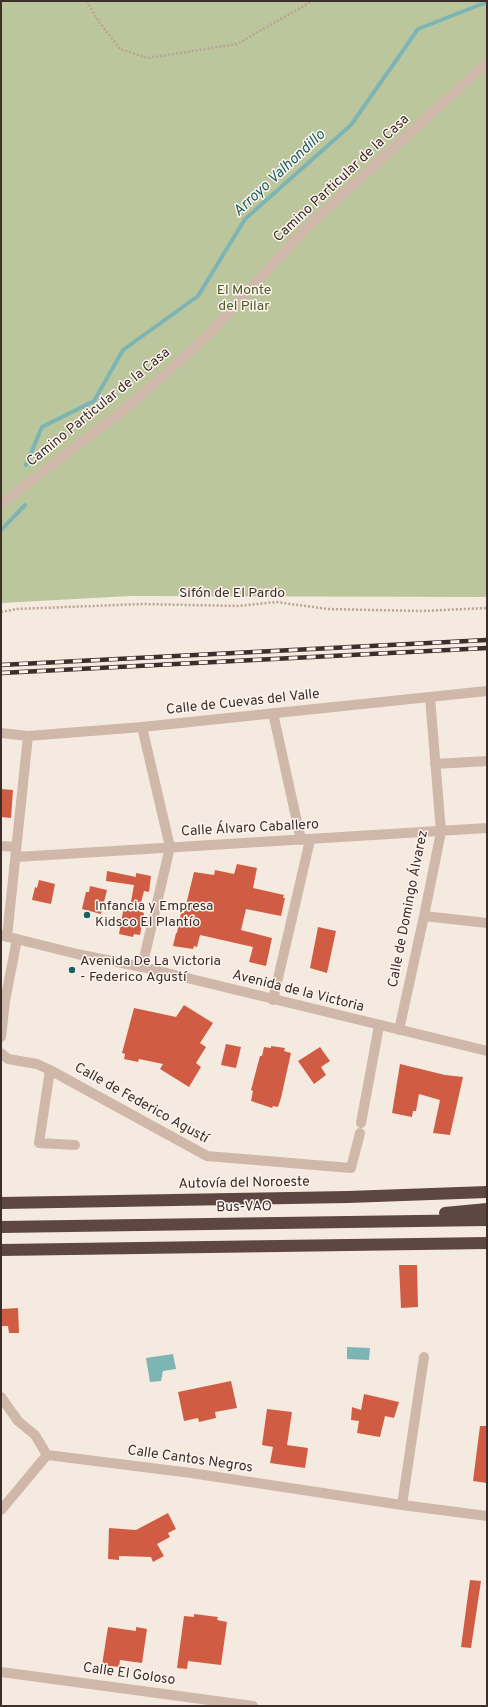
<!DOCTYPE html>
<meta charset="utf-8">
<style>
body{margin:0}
#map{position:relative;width:488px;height:1707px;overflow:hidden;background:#f5eadf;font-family:Overpass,sans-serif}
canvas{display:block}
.frame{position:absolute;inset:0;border:2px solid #3c2e2a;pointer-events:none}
</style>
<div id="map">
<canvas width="488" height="1707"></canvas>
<div class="frame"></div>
</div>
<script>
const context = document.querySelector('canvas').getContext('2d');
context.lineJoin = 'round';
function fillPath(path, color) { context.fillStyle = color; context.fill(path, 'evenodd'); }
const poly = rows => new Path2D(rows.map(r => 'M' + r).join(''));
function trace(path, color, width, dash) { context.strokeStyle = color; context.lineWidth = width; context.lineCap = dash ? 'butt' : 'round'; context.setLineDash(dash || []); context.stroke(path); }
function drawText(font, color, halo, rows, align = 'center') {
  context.font = font + ' Overpass,sans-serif'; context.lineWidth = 3; context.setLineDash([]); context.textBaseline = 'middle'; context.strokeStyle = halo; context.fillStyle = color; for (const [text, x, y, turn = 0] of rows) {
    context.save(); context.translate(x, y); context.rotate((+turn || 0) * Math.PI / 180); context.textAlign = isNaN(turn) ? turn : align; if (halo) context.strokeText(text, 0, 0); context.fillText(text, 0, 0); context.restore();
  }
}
const green = poly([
 [1,1,487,1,487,597,130,596,1,603]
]);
const water = poly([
 [347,1347,370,1348,369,1360,347,1359],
 [173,1354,176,1369,163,1371,161,1381,150,1382,146,1358]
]);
const stream = poly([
 [26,465,42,427,94,401,123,350,198,296,245,219,351,125,418,29,487,2],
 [1,530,25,505]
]);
const building = poly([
 [1,789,13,790,11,818,1,817],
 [237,864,257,868,253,888,284,895,283,898,285,898,281,916,246,909,241,930,272,938,266,966,249,962,253,947,200,935,197,947,194,946,193,949,173,946,176,933,177,933,181,913,184,913,194,872,214,875,215,870,234,874],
 [107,871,136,877,136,873,151,876,149,892,144,891,139,911,144,913,140,935,134,934,133,937,119,934,124,906,130,907,134,885,106,881],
 [39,880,55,884,51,904,32,900,35,887,37,888],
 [90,886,107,890,101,914,82,909,86,892,89,892],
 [318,927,336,931,327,973,310,968],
 [184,1005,213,1023,200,1043,206,1047,196,1063,201,1067,189,1087,160,1069,163,1064,139,1059,138,1062,124,1059,125,1054,122,1053,134,1008,176,1017],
 [226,1044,241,1047,236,1068,221,1065],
 [271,1046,285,1048,284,1051,291,1053,281,1098,278,1107,273,1106,272,1108,251,1101,253,1091,251,1090,260,1056,262,1056,264,1047,271,1048],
 [320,1047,330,1061,321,1067,326,1075,314,1084,298,1061],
 [400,1064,445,1075,463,1077,450,1135,433,1133,440,1100,419,1094,416,1111,413,1111,412,1117,392,1113],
 [399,1265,417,1265,418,1307,401,1308],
 [18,1308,19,1333,9,1333,8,1326,1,1326,1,1309],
 [231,1381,237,1408,215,1412,216,1418,199,1422,198,1418,184,1421,178,1392],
 [364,1394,399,1402,394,1418,385,1416,380,1437,357,1433,359,1421,351,1420,352,1407,361,1410],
 [267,1409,292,1412,287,1445,308,1448,305,1468,270,1463,273,1447,262,1445],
 [480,1426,487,1426,487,1483,473,1481],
 [168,1513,176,1529,168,1533,170,1537,157,1544,164,1556,153,1562,151,1557,119,1556,119,1560,108,1559,109,1528,136,1530],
 [470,1580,481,1581,471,1648,461,1647],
 [194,1614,218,1617,217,1620,227,1622,221,1665,188,1661,187,1669,177,1668,184,1616,194,1617],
 [108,1627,136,1631,136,1627,147,1629,142,1663,120,1660,119,1667,102,1665]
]);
const path = poly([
 [87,1,97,19,120,49,148,58,237,44,312,1],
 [1,612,17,609,142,604,239,606,276,602,328,609,422,611,487,608]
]);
const minor = poly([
 [1,504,130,405,206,337,306,228,487,63],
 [273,713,301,840],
 [1,733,28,736,142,727,487,691],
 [435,764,487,761],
 [1,846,16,847],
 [16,857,487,828],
 [424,916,487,923],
 [7,937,28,736],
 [142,967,170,847,142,727],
 [273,1000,310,840],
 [399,1030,424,916,441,832,430,697],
 [1,1037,5,1001,17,939],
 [1,1053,8,1059,37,1064,50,1070,207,1156,351,1168,360,1133],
 [50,1070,39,1143,75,1145],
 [361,1123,379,1026],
 [1,1397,18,1421,35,1435,47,1455,191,1473,402,1505,487,1516],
 [402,1505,424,1357],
 [1,1510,47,1455],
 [1,1672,253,1706]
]);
const tertiary = poly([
 [1,935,77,954,142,967,487,1051]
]);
const motorway = poly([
 [1,1203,348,1197,487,1192],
 [445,1213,487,1209],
 [1,1227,487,1220],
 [1,1250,487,1243]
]);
const rail = poly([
 [1,665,487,640],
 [1,673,487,648]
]);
const markers = [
 [87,915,4,"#1b6162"],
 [72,970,4,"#1b6162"]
];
const streetNames = [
 ["Camino Particular de la Casa",342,179,-43],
 ["Camino Particular de la Casa",99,408,-39],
 ["Sifón de El Pardo",232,594],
 ["Calle de Cuevas del Valle",243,703,-6],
 ["Calle Álvaro Caballero",250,829,-3],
 ["Calle de Domingo Álvarez",409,909,-79],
 ["Avenida de la Victoria",298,992,14],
 ["Calle de Federico Agustí",141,1104,29],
 ["Autovía del Noroeste",244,1184,-1],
 ["Bus-VAO",244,1208,-1],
 ["Calle Cantos Negros",190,1460,8],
 ["Calle El Goloso",129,1675,8]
];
const parkNames = [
 ["El Monte",244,291],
 ["del Pilar",244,307]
];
const poiNames = [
 ["Infancia y Empresa",95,907],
 ["Kidsco El Plantío",95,923],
 ["Avenida De La Victoria",80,962],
 ["- Federico Agustí",80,978]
];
const waterNames = [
 ["Arroyo Valhondillo",280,174,-43]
];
fillPath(green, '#bbc69d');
fillPath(water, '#7cb5b4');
trace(stream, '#7cb5b4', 4);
fillPath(building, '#d05d43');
trace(path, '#bba294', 2.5, [2, 2]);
trace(minor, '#cfb8aa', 10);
trace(tertiary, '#cfb8aa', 10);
trace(motorway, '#5d4740', 12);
trace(rail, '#3c2e2a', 4.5);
trace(rail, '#fcf4ed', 3, [9]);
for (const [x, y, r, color] of markers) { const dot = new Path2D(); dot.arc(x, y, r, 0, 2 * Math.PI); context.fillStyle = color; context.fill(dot); trace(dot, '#fcf4ed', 1.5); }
drawText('14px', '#3c2e2a', '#fcf4ed', streetNames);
drawText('14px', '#4d5c2b', '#fcf4ed', parkNames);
drawText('14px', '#3c2e2a', '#fcf4ed', poiNames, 'left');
drawText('italic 15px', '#1b6162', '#fcf4ed', waterNames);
</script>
